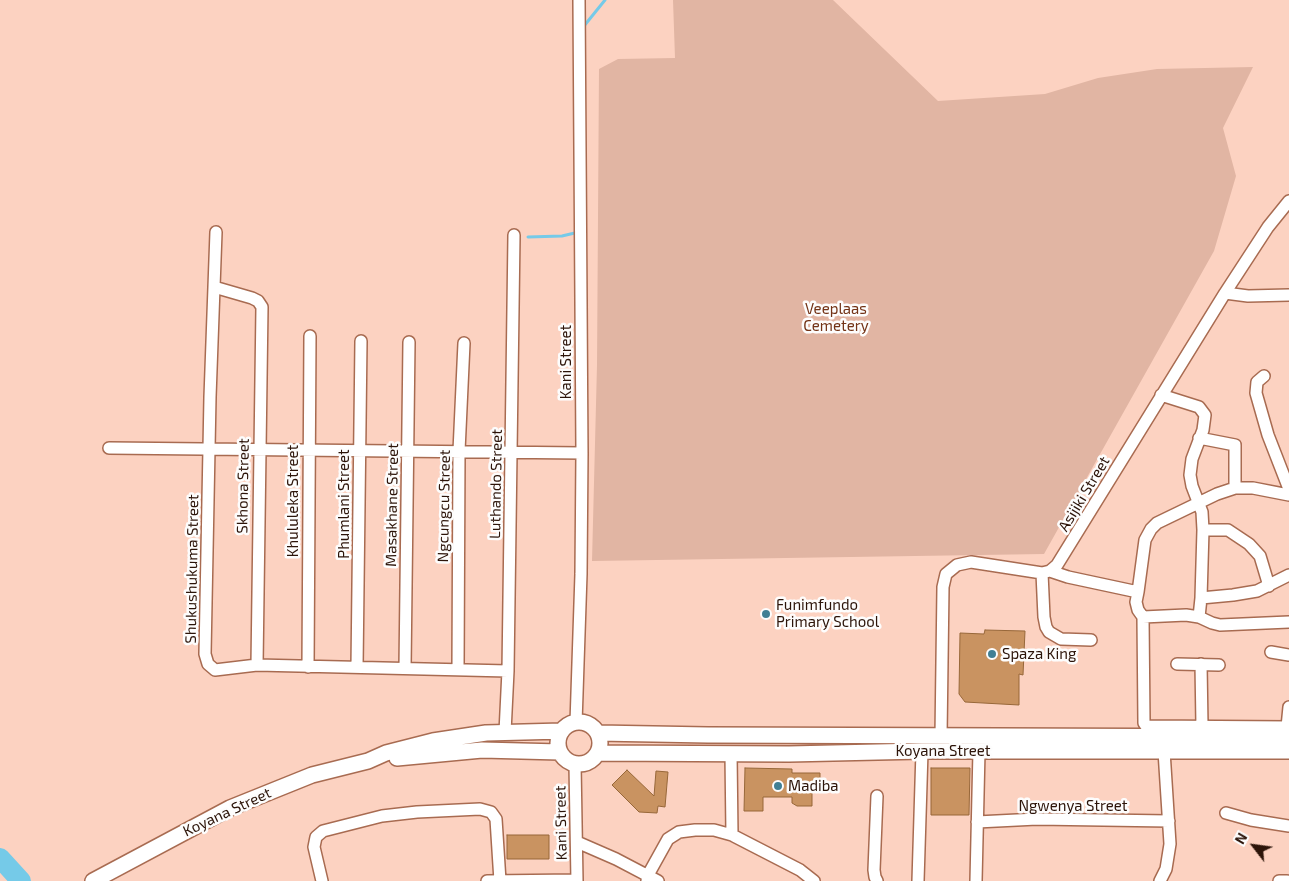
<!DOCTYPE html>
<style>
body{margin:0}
#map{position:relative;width:1289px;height:881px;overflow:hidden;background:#fcd2c1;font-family:"Exo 2",sans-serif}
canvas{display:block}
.north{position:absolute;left:1229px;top:821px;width:50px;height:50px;-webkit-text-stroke:4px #fdfdfd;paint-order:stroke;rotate:300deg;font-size:14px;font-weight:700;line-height:20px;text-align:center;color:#2c1409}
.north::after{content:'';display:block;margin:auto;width:18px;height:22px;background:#2c1409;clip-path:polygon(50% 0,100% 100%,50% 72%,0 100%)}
</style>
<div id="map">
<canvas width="1289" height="881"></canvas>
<div class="north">N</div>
</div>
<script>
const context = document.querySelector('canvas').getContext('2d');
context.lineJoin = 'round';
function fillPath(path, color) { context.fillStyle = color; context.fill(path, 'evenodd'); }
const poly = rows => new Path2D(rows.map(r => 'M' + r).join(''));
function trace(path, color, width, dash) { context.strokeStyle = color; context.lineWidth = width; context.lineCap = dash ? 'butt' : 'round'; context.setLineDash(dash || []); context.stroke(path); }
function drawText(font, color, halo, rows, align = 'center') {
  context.font = font + ' "Exo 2",sans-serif'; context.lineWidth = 5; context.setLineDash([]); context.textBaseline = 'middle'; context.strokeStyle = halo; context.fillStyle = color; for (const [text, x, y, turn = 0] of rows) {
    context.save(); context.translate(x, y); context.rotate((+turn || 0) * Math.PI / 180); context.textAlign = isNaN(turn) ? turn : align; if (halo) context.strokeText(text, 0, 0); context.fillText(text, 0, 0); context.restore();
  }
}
const green = poly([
 [673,0,833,0,938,101,1045,94,1098,78,1157,69,1253,67,1223,128,1236,176,1214,251,1044,554,592,561,597,365,599,69,618,59,675,58]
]);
const stream = poly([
 [584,26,605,0],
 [528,237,562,236,579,232]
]);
const river = poly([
 [0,858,21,881]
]);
const building = poly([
 [985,630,1025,631,1023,675,1019,674,1019,705,965,702,959,694,960,633,984,634,985,630],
 [745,768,792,769,792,773,820,773,820,787,812,787,812,806,797,806,792,803,792,797,763,797,763,811,744,811,745,768],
 [931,768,970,768,969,815,931,815,931,768],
 [627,770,654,796,656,771,668,772,665,807,658,806,657,813,639,812,612,785,627,770],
 [507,835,549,835,549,859,507,859,507,835]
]);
const minor = poly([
 [216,232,210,397,205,654,208,664,215,670,257,665,508,671],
 [214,287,252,298,258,301,262,307,257,665],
 [1225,293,1248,296,1289,295],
 [1264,376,1257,382,1256,393,1268,435,1289,489],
 [1161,395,1199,407,1205,415,1203,430,1192,459,1190,475,1192,486,1202,512,1203,530,1201,598],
 [1199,438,1235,445,1235,488],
 [109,448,582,453],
 [1203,530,1228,530,1249,544,1260,556,1269,586],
 [1050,571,1068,577,1138,592,1136,602,1138,610,1143,617,1186,615,1199,617,1212,623,1220,625,1289,622],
 [1042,573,1044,617,1046,627,1049,632,1061,639,1091,640],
 [1138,592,1145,540,1151,529,1157,523,1217,494,1235,488,1253,488,1289,495],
 [1143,617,1144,723,1146,726,1289,727],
 [1199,617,1201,598,1233,595,1257,591,1289,575],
 [1271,652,1289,655],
 [1177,664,1219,665],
 [1201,664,1202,726],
 [308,667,310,336],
 [357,667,361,341],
 [405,668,409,342],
 [458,669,459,451,464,343],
 [576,723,581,574,582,453,579,0],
 [1287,727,1289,707],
 [505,732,508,671,514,235],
 [941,736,943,587,946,574,957,565,971,562,1042,573,1050,571,1057,565,1225,293,1268,227,1289,201],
 [731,754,732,835],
 [575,764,577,881],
 [877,796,874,870,875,877,877,881],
 [1226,813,1251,820,1289,826],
 [977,822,1037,819,1169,821],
 [577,842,616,859,658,881],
 [322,881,314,847,316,837,323,831,382,816,417,812,480,809,491,812,496,819,500,881],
 [487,881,577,880],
 [647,881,648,875,668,839,679,832,695,830,714,830,732,835,800,870,814,881],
 [918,881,922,751],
 [976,881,979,751],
 [1160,881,1166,869,1170,844,1164,751],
 [1279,881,1287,881]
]);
const secondary = poly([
 '558 743a21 21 0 1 1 42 0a21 21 0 1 1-42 0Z',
 [598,733,708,735,1289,737],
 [598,753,789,754,922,751,1289,751],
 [397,758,482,750,560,752],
 [93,881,230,808,312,775,368,761,386,753,433,741,486,733,562,731]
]);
const markers = [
 [766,614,5,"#417f94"],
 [992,654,5,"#417f94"],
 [778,786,5,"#417f94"]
];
const parkNames = [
 ["Veeplaas",836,309],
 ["Cemetery",836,326]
];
const streetNames = [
 ["Kani Street",566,362,-90],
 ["Luthando Street",496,484,-89],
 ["Skhona Street",243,486,-89],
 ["Asijiki Street",1084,494,-59],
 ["Khululeka Street",293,501,-90],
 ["Phumlani Street",344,504,-90],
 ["Masakhane Street",392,505,-89],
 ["Ngcungcu Street",444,506,-89],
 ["Shukushukuma Street",192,569,-89],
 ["Koyana Street",943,751],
 ["Ngwenya Street",1073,806],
 ["Koyana Street",227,812,-25],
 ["Kani Street",561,823,-91]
];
const poiNames = [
 ["Funimfundo",776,605],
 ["Primary School",776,622],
 ["Spaza King",1002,654],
 ["Madiba",788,786]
];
fillPath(green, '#e1b5a3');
trace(stream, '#75cae8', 3);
trace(river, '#75cae8', 20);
fillPath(building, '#c99361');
trace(building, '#976739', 1);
trace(minor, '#a86b51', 14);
trace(secondary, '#a86b51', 18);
trace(minor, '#fff', 11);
trace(secondary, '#fff', 15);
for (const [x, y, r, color] of markers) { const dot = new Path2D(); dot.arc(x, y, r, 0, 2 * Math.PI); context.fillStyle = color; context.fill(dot); trace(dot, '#fdfdfd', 2); }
drawText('15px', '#733316', '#fdfdfd', parkNames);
drawText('15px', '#2c1409', '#fdfdfd', streetNames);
drawText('15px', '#2c1409', '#fdfdfd', poiNames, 'left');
</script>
